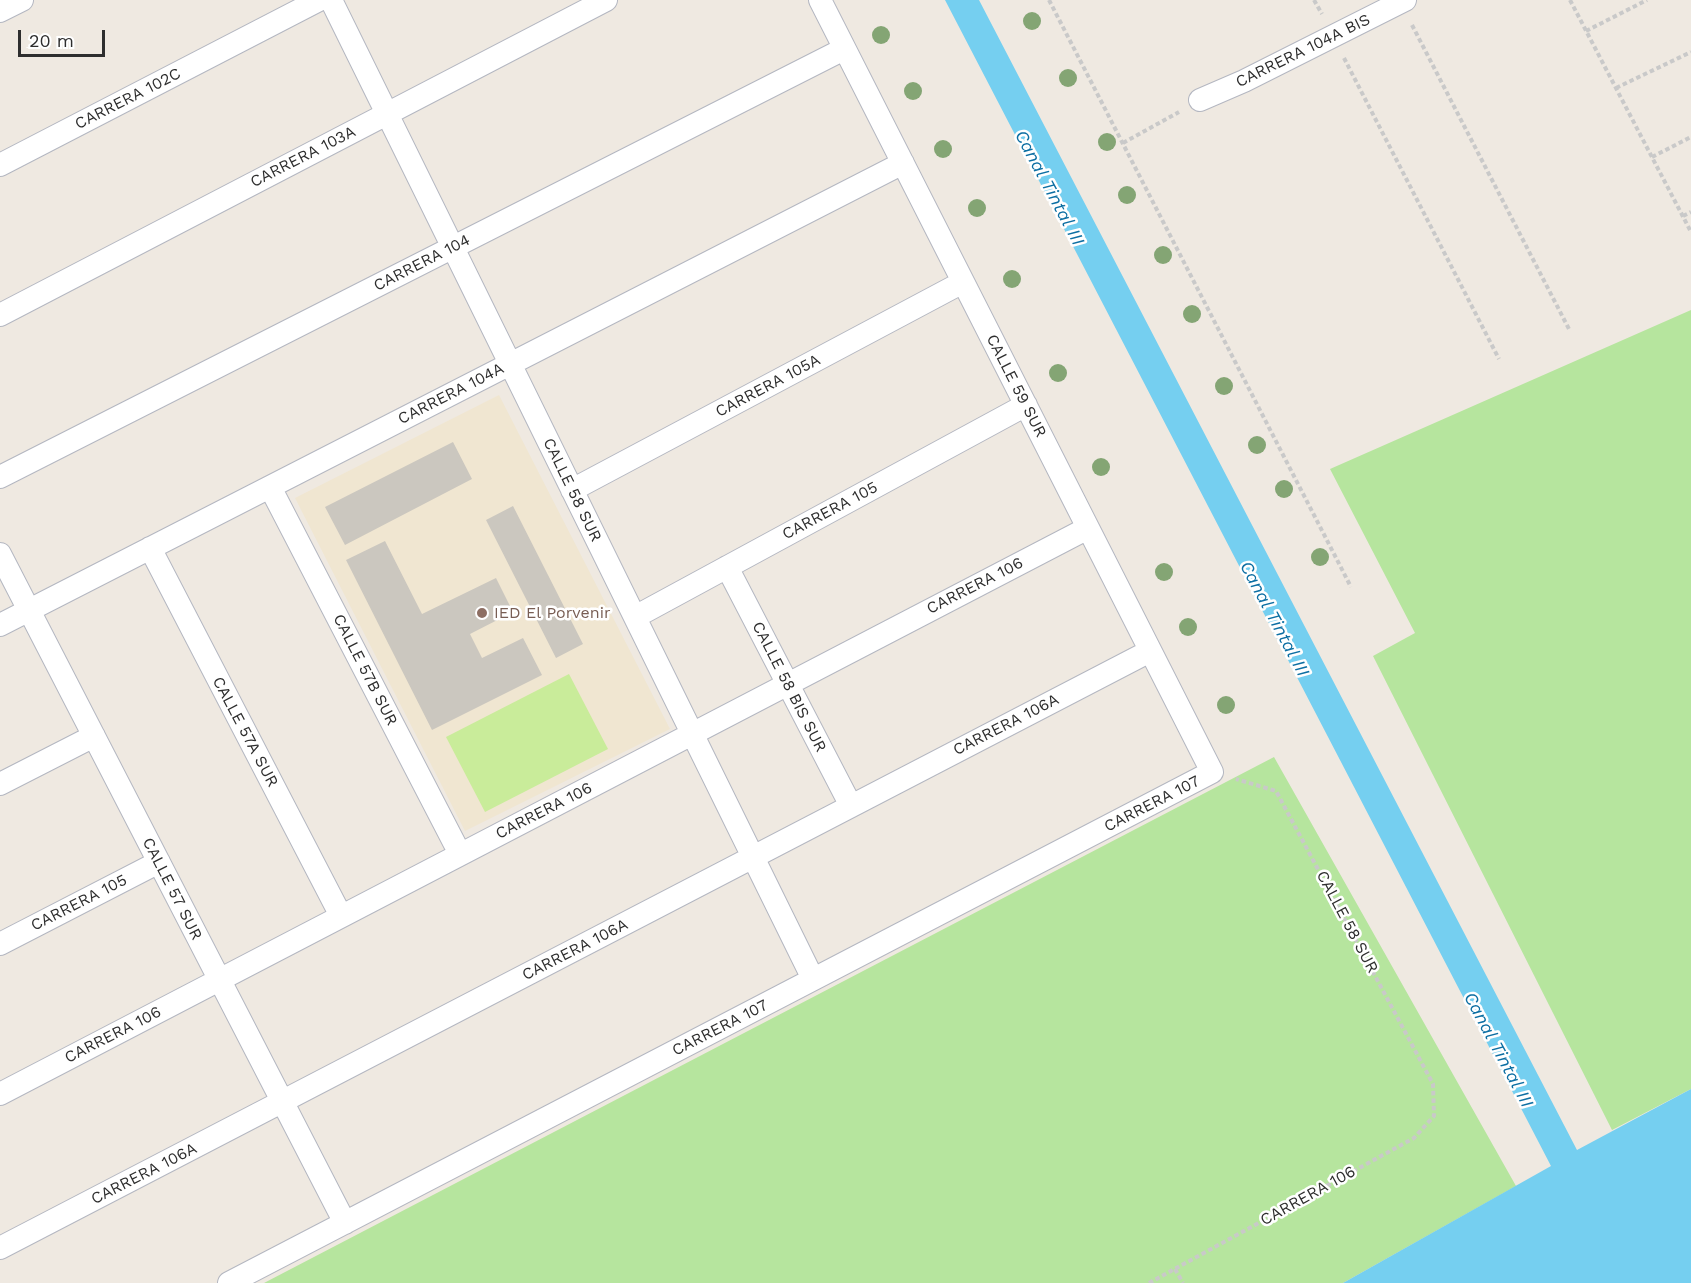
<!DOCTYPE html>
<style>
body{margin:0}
#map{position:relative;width:1691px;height:1283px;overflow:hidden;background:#efe9e1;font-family:"Work Sans",sans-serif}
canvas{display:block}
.scale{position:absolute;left:18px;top:30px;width:87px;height:27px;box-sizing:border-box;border:3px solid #2e2e2e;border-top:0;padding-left:8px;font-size:18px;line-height:21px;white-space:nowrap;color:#2e2e2e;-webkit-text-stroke:4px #fff;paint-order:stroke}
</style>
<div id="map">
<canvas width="1691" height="1283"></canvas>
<div class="scale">20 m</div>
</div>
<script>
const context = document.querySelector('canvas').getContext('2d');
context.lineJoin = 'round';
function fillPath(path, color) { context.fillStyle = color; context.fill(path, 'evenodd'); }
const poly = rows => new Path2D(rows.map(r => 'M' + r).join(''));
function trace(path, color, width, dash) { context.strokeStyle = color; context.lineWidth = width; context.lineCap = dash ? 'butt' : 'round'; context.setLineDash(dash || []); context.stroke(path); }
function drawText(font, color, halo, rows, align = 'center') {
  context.font = font + ' "Work Sans",sans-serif'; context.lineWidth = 5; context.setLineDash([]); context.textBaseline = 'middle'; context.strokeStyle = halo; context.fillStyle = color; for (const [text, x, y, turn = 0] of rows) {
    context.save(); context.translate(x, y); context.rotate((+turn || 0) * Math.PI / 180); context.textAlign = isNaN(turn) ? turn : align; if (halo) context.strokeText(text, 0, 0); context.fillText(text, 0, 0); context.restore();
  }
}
const education = poly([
 [499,395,670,729,465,831,295,498]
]);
const green = poly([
 [1691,310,1691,1089,1612,1130,1373,656,1415,633,1330,469],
 [1274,757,1516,1186,1343,1283,264,1283]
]);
const pitch = poly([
 [569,674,608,749,485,812,446,737]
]);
const water = poly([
 [945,0,979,0,1577,1150,1691,1089,1691,1283,1343,1283,1551,1166]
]);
const building = poly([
 [453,442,472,479,345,545,325,507],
 [513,506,583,644,556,658,486,520],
 [385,541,422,614,496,578,513,612,470,634,482,658,523,638,542,675,432,730,346,560]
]);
const path = poly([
 [1049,0,1351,587],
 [1314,0,1322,14],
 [1570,0,1691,232],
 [1412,25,1570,331],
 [1586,31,1647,0],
 [1344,58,1499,359],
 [1616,88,1691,52],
 [1123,143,1179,112],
 [1652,157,1691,137],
 [1683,216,1691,212],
 [1175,1269,1183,1283],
 [1149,1283,1414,1138,1434,1116,1433,1084,1276,791,1236,779]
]);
const street = poly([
 [331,0,813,979],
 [0,11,22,0],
 [1200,100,1244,81,1405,0],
 [0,165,319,0],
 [0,315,606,0],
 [0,477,844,49],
 [270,487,460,854],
 [572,490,963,282],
 [150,548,341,916],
 [0,554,345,1223],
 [727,567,851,806],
 [635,617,1026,405],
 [0,625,903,163],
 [0,784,94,736],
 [0,944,159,862],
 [0,1094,1088,528],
 [0,1248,1150,651],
 [229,1283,1212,772,820,0]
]);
const trees = [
 [1032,21],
 [881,35],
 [1068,78],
 [913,91],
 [1107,142],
 [943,149],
 [1127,195],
 [977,208],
 [1163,255],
 [1012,279],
 [1192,314],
 [1058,373],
 [1224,386],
 [1257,445],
 [1101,467],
 [1284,489],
 [1320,557],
 [1164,572],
 [1188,627],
 [1226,705]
];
const markers = [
 [482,613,6,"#8d6e63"]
];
const streetNames = [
 ["CARRERA 104A BIS",1303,51,-26],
 ["CARRERA 102C",128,99,-27],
 ["CARRERA 103A",303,157,-27],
 ["CARRERA 104",422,263,-27],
 ["CARRERA 105A",768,386,-28],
 ["CALLE 59 SUR",1016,386,63],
 ["CARRERA 104A",451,394,-27],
 ["CALLE 58 SUR",572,490,64],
 ["CARRERA 105",830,511,-28],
 ["CARRERA 106",975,586,-27],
 ["CALLE 57B SUR",365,670,63],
 ["CALLE 58 BIS SUR",789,687,63],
 ["CARRERA 106A",1006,725,-27],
 ["CALLE 57A SUR",245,732,62],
 ["CARRERA 107",1152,804,-27],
 ["CARRERA 106",544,811,-27],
 ["CALLE 57 SUR",172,889,63],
 ["CARRERA 105",79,903,-27],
 ["CALLE 58 SUR",1347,922,62],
 ["CARRERA 106A",575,950,-27],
 ["CARRERA 107",720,1028,-27],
 ["CARRERA 106",113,1035,-27],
 ["CARRERA 106A",144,1174,-27],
 ["CARRERA 106",1308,1196,-29]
];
const educationNames = [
 ["IED El Porvenir",494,613]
];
const waterNames = [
 ["Canal Tintal III",1049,188,62],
 ["Canal Tintal III",1274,619,62],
 ["Canal Tintal III",1498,1050,62]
];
fillPath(education, '#f0e6d1');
fillPath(green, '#b6e59e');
fillPath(pitch, '#c9ec9a');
fillPath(water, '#75cff0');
fillPath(building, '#cbc7bf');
trace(street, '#b4b7c1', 24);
trace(path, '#c9c9c9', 4, [4.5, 3]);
trace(street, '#fff', 22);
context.fillStyle = '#84a574';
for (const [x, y] of trees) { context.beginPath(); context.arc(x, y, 9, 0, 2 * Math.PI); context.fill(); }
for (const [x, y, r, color] of markers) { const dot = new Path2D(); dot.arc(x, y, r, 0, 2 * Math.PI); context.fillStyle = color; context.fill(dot); trace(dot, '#fff', 2); }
drawText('16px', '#2e2e2e', '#fff', streetNames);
drawText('16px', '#785e54', '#fff', educationNames, 'left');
drawText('italic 18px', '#0d6fa3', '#fff', waterNames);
</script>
